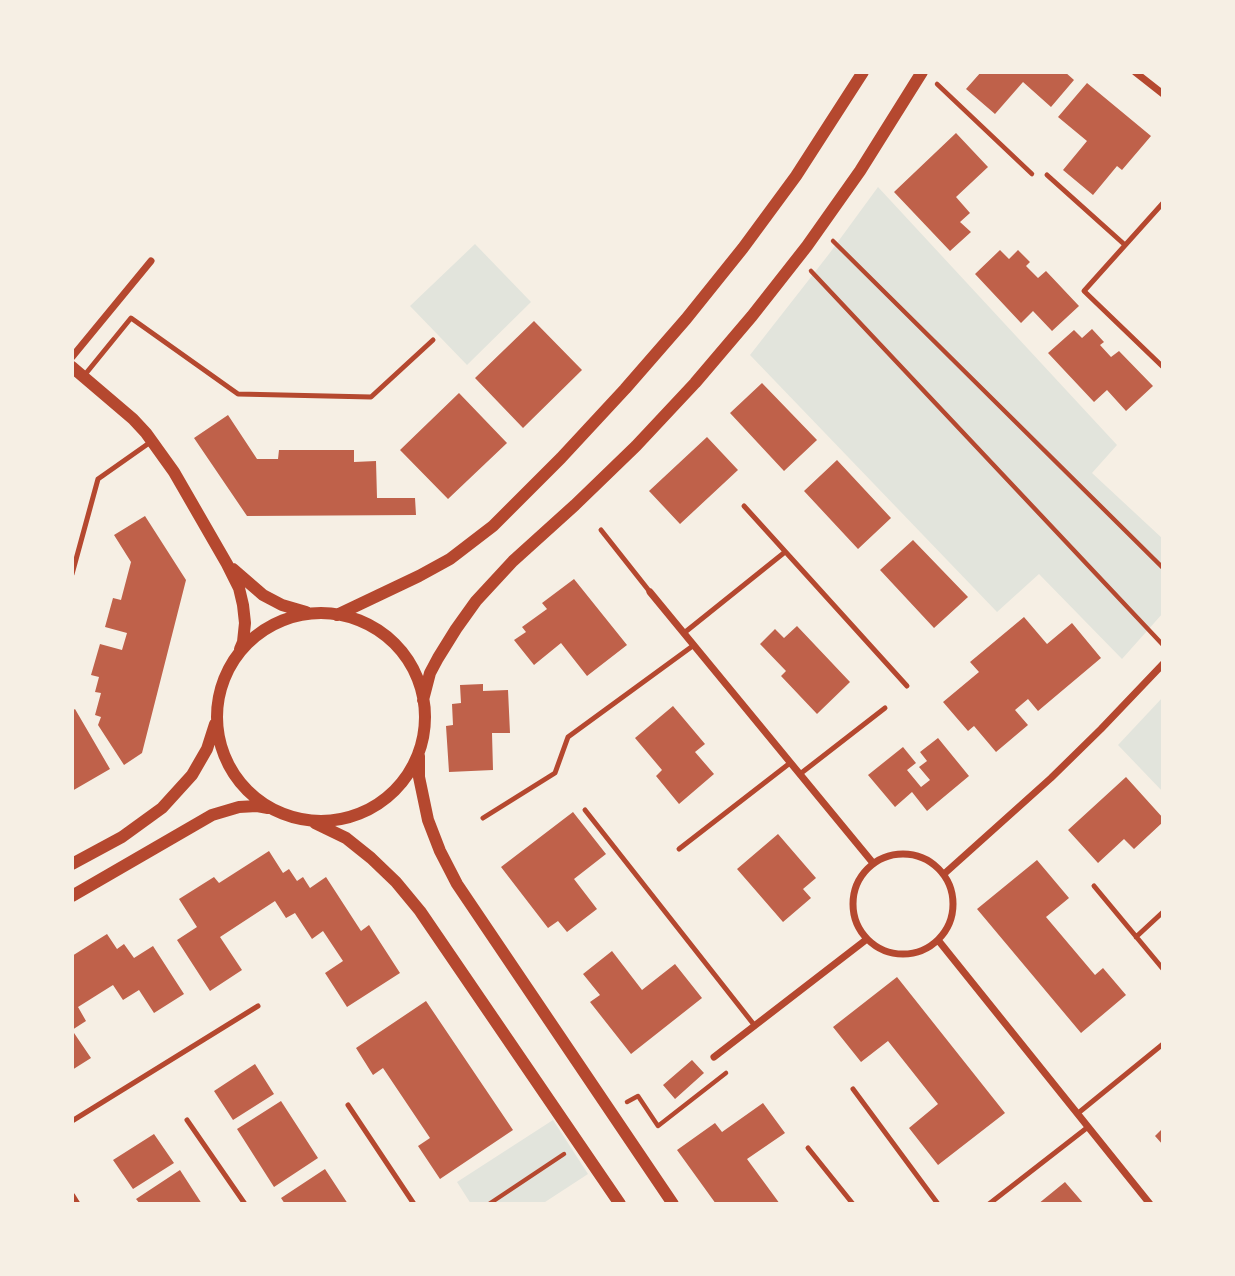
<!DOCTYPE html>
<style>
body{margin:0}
#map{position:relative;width:1235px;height:1276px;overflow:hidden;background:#f6efe4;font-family:"Alegreya Sans",sans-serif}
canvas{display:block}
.frame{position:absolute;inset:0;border:74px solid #f6efe4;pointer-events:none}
</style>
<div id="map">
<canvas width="1235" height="1276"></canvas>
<div class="frame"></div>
</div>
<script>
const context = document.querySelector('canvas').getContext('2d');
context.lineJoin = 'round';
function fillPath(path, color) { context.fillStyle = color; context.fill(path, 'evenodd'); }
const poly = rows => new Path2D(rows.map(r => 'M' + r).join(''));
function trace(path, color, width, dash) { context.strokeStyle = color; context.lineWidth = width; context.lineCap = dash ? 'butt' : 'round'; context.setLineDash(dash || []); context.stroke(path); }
const green = poly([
 [878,187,1117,445,1092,473,1163,539,1163,613,1122,659,1039,574,997,612,750,355,829,254],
 [475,244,531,302,467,365,410,306],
 [1163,697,1163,792,1118,745],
 [553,1120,588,1174,542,1204,471,1204,457,1182]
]);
const building = poly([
 [981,72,1065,72,1074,80,1051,107,1023,82,995,114,966,89],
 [1087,83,1151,136,1122,170,1117,166,1093,195,1063,170,1087,141,1058,117],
 [956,133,988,167,956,197,970,213,960,222,971,232,950,251,894,192],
 [1000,250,1009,259,1018,250,1030,262,1026,266,1038,278,1046,271,1079,306,1052,331,1033,311,1021,323,975,274],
 [534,321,582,370,523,428,475,378],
 [1092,329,1104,342,1100,345,1111,357,1119,351,1153,386,1126,411,1107,390,1094,402,1048,353,1074,330,1082,338],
 [762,383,817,440,784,471,730,413],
 [459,393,507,443,448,499,400,450],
 [228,415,257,459,278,459,279,450,354,450,354,462,376,461,377,498,415,498,416,515,247,516,194,438],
 [707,437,738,470,680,524,649,491],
 [837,460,891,518,858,549,804,491],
 [145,516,186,580,142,753,124,765,98,725,101,717,95,715,101,693,95,692,99,677,91,675,100,644,122,650,127,633,105,627,113,598,121,600,131,562,114,535],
 [913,540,968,597,934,628,880,570],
 [574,579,627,645,587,676,561,643,534,665,514,640,526,632,522,627,547,609,542,603],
 [1024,617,1047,644,1072,623,1101,658,1038,711,1028,699,1015,710,1028,725,996,752,974,726,968,731,943,702,979,672,970,662],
 [797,626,850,682,817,714,781,676,786,671,760,644,775,629,784,638],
 [483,684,483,691,508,690,510,733,492,733,493,770,449,772,446,726,453,725,452,704,461,703,460,685],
 [673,706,705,744,695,752,714,774,679,804,656,776,662,770,635,738],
 [75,709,110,769,72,791,72,711],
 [938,738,969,776,927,811,912,792,895,807,868,775,903,747,916,763,907,770,921,787,930,780,919,767,927,761,920,752],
 [1126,777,1163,818,1163,822,1134,849,1124,839,1098,863,1068,830],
 [573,812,606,854,574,879,597,909,567,932,558,921,548,928,501,867],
 [778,834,816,878,803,889,811,898,783,922,737,869],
 [269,851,283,873,289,869,297,881,303,877,310,888,326,877,361,931,369,925,400,973,347,1007,325,973,343,961,323,931,312,939,295,913,286,918,275,901,220,937,242,970,210,991,177,940,197,927,179,899,214,877,219,883],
 [1037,860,1069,898,1046,917,1095,975,1103,968,1126,995,1081,1033,977,909],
 [107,934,117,949,124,944,134,958,153,946,184,994,154,1013,139,990,123,1000,113,985,78,1007,86,1021,72,1030,91,1058,72,1070,72,956],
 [612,951,642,990,675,964,702,998,631,1054,590,1002,600,995,583,974],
 [897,977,1005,1113,938,1165,909,1128,938,1104,888,1041,861,1062,833,1027],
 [426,1001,513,1130,440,1179,418,1146,430,1138,383,1068,373,1075,356,1048],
 [692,1060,704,1073,675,1099,663,1085],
 [255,1064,274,1094,233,1120,214,1091],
 [281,1101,318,1158,274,1187,237,1129],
 [763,1103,785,1133,747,1159,780,1204,716,1204,677,1150,715,1123,722,1132],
 [1163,1128,1163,1145,1155,1136],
 [154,1134,174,1163,133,1189,113,1160],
 [325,1169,348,1204,285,1204,281,1198],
 [180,1170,202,1204,140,1204,136,1199],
 [1065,1182,1084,1204,1038,1204]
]);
const path = poly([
 [937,84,1032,174],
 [833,241,1163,568],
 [811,271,1163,645],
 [627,1102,638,1096,658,1126,726,1073],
 [489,1204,564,1154]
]);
const service = poly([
 [1047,175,1125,245],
 [1163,203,1084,291,1163,367],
 [83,377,131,318,238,394,371,397,433,340],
 [744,506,907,686],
 [601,530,650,592],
 [72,574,98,479,152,441],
 [684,633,785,552],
 [800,774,885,708],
 [585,810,755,1026],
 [483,818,555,773,568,737,694,645],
 [679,849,790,763],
 [1094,886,1163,969],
 [1136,937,1163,912],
 [853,1089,938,1204],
 [348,1105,414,1204],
 [1077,1114,1163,1044],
 [187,1120,245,1204],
 [72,1121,258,1006],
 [808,1148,853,1204],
 [989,1204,1088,1127]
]);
const minor = poly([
 [1135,72,1163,94],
 [72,357,151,261],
 [650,592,873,863],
 '853 904a50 50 0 1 1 100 0a50 50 0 1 1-100 0Z',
 [944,874,1051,778,1101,729,1163,664],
 [938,940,1150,1204],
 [714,1057,867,939],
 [72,1196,77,1204]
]);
const tertiary = poly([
 [72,367,133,419,146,433,174,472,227,564,239,588,243,605,245,623,243,642,240,649],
 [233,569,263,595,282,605,306,612],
 '217 717a104 104 0 1 1 208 0a104 104 0 1 1-208 0Z',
 [337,615,419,576,450,559,493,526,561,458,625,389,686,319,743,248,796,176,863,72],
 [423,700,430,673,438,658,456,629,476,601,513,561,575,505,636,446,695,383,752,316,807,246,860,171,922,72],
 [419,756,419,777,428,820,440,851,457,884,673,1204],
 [315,823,346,838,371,858,396,882,420,911,620,1204],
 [72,864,122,837,162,808,192,775,207,749,215,724],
 [72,896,212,815,239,807,257,806,268,808]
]);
fillPath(green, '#e2e4dc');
fillPath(building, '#bf614a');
trace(path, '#b5482f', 4.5);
trace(service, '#b5482f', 5);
trace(minor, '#b5482f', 7);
trace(tertiary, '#b5482f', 12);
</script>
